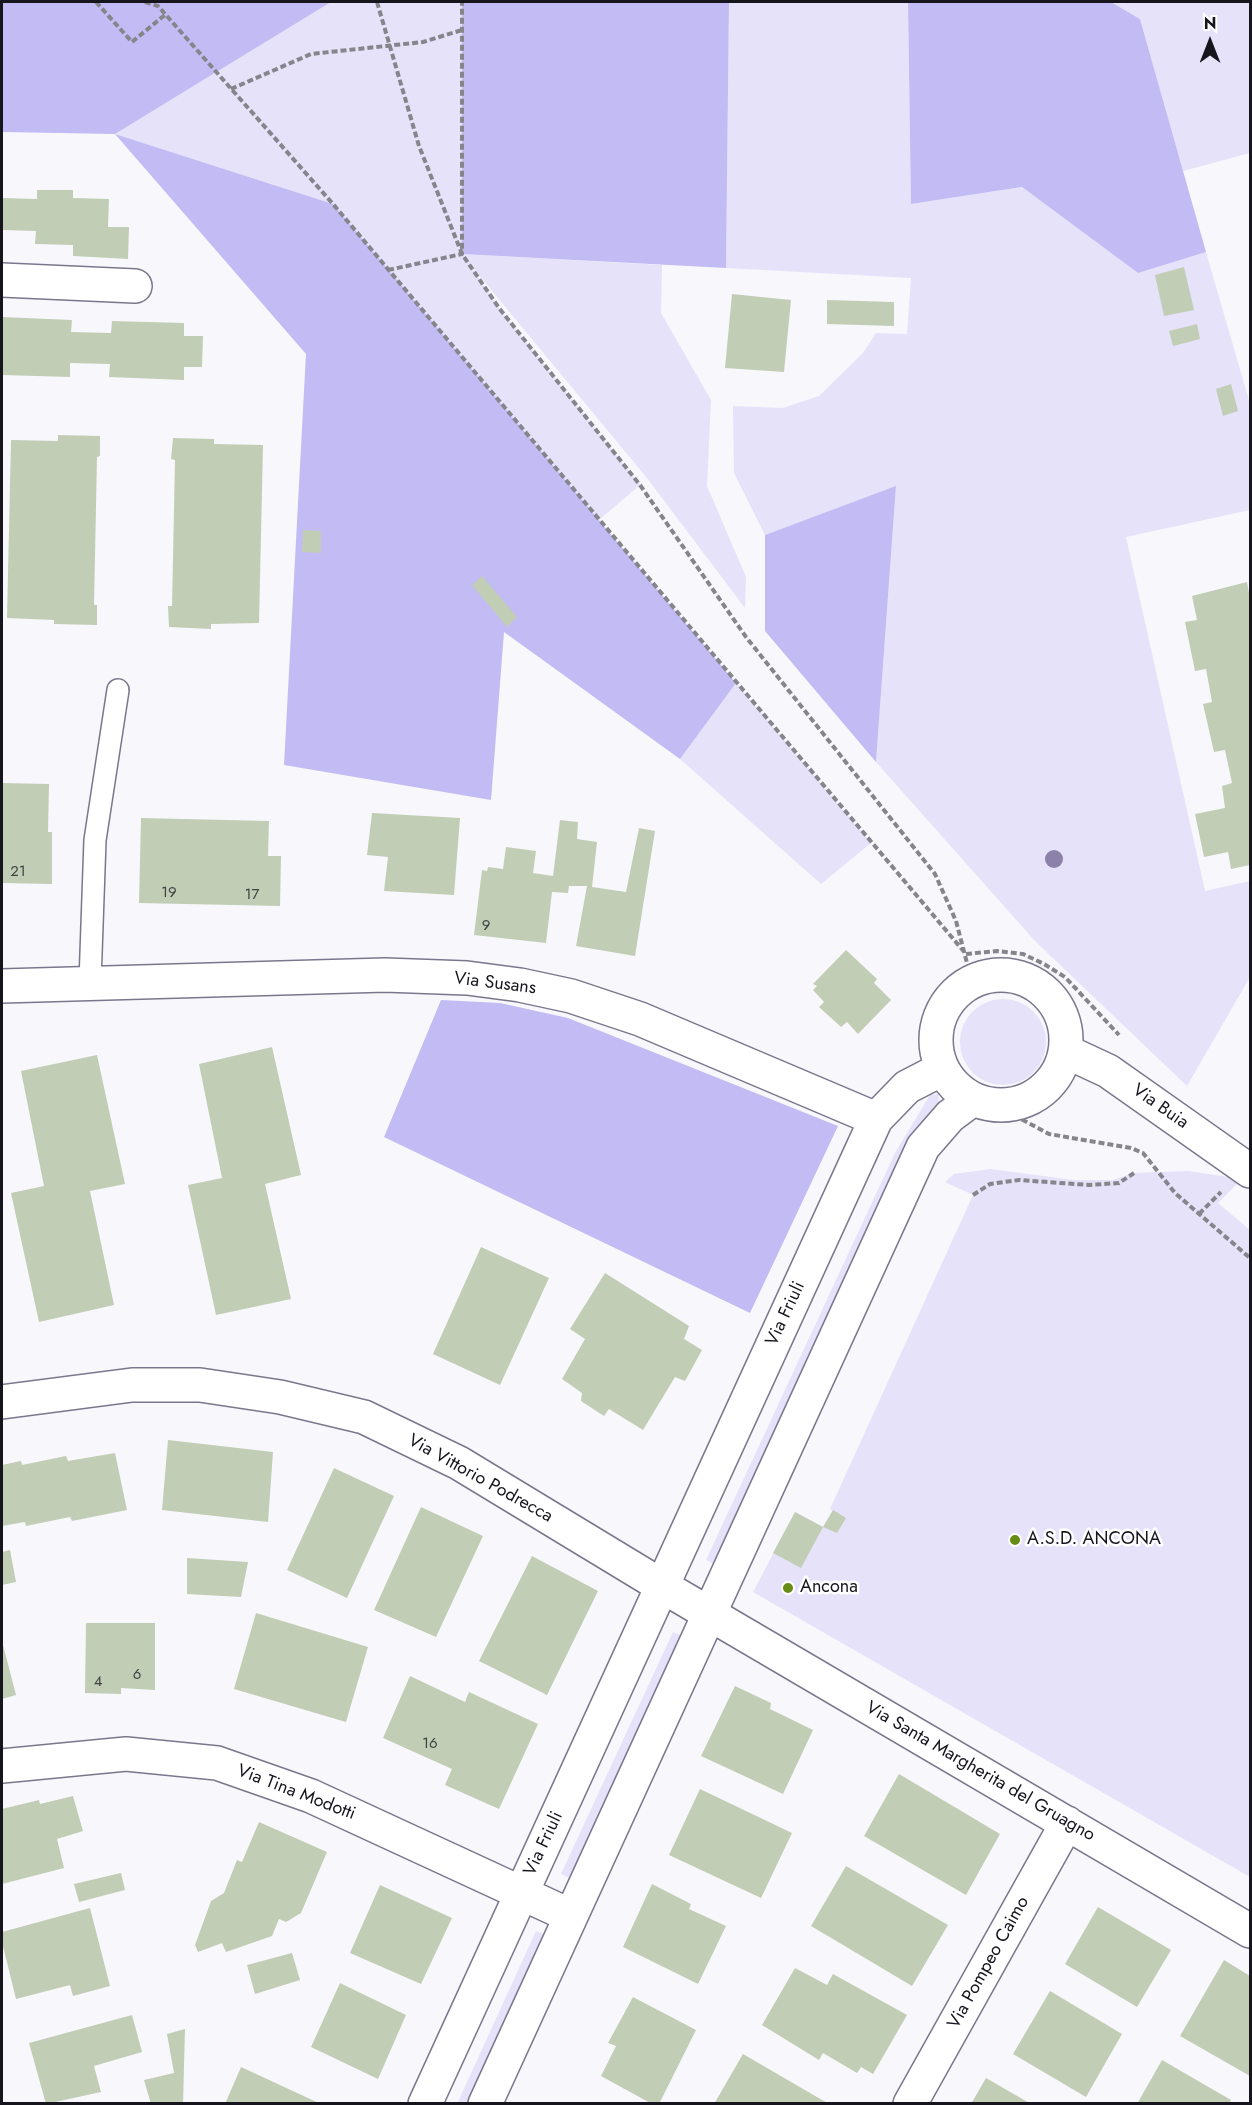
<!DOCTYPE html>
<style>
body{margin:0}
#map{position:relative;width:1252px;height:2105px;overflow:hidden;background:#f8f7fc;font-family:Jost,sans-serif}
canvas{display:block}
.frame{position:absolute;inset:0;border:3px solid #16151e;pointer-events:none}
.north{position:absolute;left:1180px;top:12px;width:60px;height:60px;-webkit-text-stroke:4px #fff;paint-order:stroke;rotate:0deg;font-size:16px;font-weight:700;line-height:24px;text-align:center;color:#16151e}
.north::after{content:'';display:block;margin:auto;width:21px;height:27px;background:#16151e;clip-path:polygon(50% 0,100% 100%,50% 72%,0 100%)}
</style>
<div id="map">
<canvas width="1252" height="2105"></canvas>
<div class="frame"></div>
<div class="north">N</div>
</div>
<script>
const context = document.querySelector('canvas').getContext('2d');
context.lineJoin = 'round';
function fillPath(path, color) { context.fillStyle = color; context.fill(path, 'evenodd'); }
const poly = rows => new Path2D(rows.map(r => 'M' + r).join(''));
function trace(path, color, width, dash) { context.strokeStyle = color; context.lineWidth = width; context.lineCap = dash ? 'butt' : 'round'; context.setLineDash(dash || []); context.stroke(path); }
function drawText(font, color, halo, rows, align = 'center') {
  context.font = font + ' Jost,sans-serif'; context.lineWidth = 5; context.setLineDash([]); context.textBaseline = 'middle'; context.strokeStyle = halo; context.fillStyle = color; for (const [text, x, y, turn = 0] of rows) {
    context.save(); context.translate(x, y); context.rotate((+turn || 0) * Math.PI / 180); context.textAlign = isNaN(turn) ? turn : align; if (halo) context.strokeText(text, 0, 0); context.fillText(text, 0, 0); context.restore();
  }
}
const green = poly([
 [331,2,462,2,462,254,662,265,661,313,711,400,707,486,746,577,745,608,647,478,468,262,499,308,640,485,599,520,333,204,115,134],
 [729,2,908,2,911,204,1022,187,1138,273,1206,252,1250,404,1250,510,1126,537,1205,891,1250,881,1250,977,1187,1086,1035,941,876,762,896,487,765,535,734,473,733,406,783,408,819,396,863,353,876,333,907,334,911,278,726,268],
 [1111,2,1250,2,1250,153,1183,171,1140,19],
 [736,683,871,843,821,884,680,759],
 '960 1042a43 43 0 1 1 86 0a43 43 0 1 1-86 0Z',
 [938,1094,939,1102,906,1153,717,1565,706,1560,895,1153,930,1095],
 [990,1169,1074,1180,1113,1180,1134,1173,1188,1171,1242,1179,1218,1203,1250,1230,1250,1877,753,1592,795,1512,823,1527,833,1511,830,1509,973,1195,945,1182,954,1174],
 [673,1632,682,1636,573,1880,561,1874],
 [536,1931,548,1936,470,2103,457,2104]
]);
const forest = poly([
 [2,2,331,2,115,134,333,204,736,683,680,759,504,632,491,800,284,765,306,354,115,134,2,132],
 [462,2,729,2,726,268,462,254],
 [908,2,1111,2,1140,19,1206,252,1138,273,1022,187,911,204],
 [896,486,876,762,765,631,765,535],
 [441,1000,500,1003,568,1018,838,1126,750,1313,384,1137]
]);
const building = poly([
 [37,190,73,190,73,198,109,199,108,227,129,227,128,259,73,256,73,245,35,244,36,231,2,230,2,198,37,199],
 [1184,267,1194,310,1164,316,1155,275],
 [732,294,791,300,784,372,725,368],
 [827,300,894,302,894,326,827,324],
 [2,317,72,320,71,332,111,333,112,321,184,323,184,336,203,336,202,367,184,367,184,380,109,377,110,364,70,363,70,377,2,375],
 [1197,324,1200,339,1173,346,1169,331],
 [1231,384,1238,411,1223,416,1216,389],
 [58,435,100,436,100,456,97,457,94,605,97,605,97,625,54,624,54,620,7,618,11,440,58,441],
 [173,438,214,439,214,444,263,445,259,623,211,624,211,629,169,627,168,606,172,606,175,460,171,459],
 [303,530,321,531,321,553,302,552],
 [482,576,517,617,507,627,472,585],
 [1247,582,1250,598,1250,865,1231,869,1228,852,1204,857,1195,814,1225,808,1222,786,1232,783,1225,750,1214,752,1203,704,1212,702,1206,669,1195,671,1185,622,1197,620,1192,596],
 [2,783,49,784,48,832,52,832,52,884,2,883],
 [372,813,460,818,454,895,384,891,388,857,367,855],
 [141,818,269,821,268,856,281,856,280,906,139,903],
 [560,820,578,822,577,839,597,842,592,887,626,892,639,828,655,831,635,956,576,946,587,886,569,886,568,893,552,892,546,943,474,935,482,870,487,871,488,867,503,869,506,847,536,851,533,873,553,876],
 [846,950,877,979,874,983,891,1000,858,1034,847,1022,841,1027,819,1007,824,1002,813,990,817,986,813,984],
 [272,1047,301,1175,265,1184,291,1299,216,1315,188,1185,222,1178,199,1064],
 [97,1055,125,1184,90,1191,114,1305,39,1322,11,1193,44,1186,21,1071],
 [481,1247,549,1278,500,1385,433,1354],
 [605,1273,689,1326,684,1339,702,1350,685,1381,675,1377,643,1430,609,1409,604,1416,581,1401,582,1393,562,1379,585,1339,570,1329],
 [168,1440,273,1452,268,1522,162,1510],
 [115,1453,127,1510,72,1521,70,1517,26,1526,25,1522,2,1526,2,1465,21,1461,22,1465,66,1456,68,1461],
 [334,1468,394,1496,347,1598,287,1570],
 [421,1507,483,1536,436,1637,374,1610],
 [833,1510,846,1518,837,1533,823,1527],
 [795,1512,823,1527,801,1568,773,1553],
 [10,1550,16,1582,2,1585,2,1552],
 [532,1556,598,1591,547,1695,479,1661],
 [187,1558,248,1562,241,1597,187,1594],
 [256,1613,368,1647,346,1722,234,1689],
 [86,1623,155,1623,155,1690,121,1688,121,1694,85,1693],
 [2,1641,16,1695,2,1699],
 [410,1676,465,1702,469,1692,538,1724,499,1809,445,1785,452,1769,383,1738],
 [735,1686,771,1703,770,1709,813,1730,783,1794,701,1756],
 [899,1774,1000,1834,966,1895,864,1836],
 [700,1789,792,1833,761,1898,669,1855],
 [73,1796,83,1831,57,1839,64,1868,2,1884,2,1809,39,1800,40,1804],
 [259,1822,327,1852,301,1913,286,1922,279,1919,272,1936,226,1952,222,1943,198,1952,195,1945,211,1901,224,1893,237,1860,242,1862],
 [846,1866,948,1925,912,1986,811,1926],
 [121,1873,125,1890,79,1902,74,1884],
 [652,1884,691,1904,689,1909,726,1926,698,1984,623,1947],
 [380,1885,452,1918,421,1984,350,1953],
 [1098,1907,1171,1950,1137,2007,1065,1964],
 [90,1908,110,1986,73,1996,70,1985,16,1999,2,1942,2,1932],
 [292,1953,300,1980,255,1994,247,1965],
 [1224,1960,1250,1976,1250,2076,1180,2036],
 [795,1968,827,1985,833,1974,907,2015,873,2074,861,2067,857,2073,823,2053,819,2060,762,2025],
 [340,1983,406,2015,378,2079,311,2047],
 [1050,1991,1122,2034,1086,2097,1013,2054],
 [633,1997,696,2030,659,2104,652,2104,601,2076,616,2046,608,2043],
 [132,2015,142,2052,94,2066,101,2092,46,2104,29,2043],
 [185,2029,183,2104,151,2104,144,2080,174,2073,167,2034],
 [743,2054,829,2104,714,2104],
 [1162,2060,1231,2100,1229,2104,1137,2104],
 [241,2067,321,2104,225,2104],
 [986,2078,1031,2104,971,2104]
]);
const path = poly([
 [96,2,132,42,166,14],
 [145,2,158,6,333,204,966,954],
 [377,2,419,146,462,254,499,308,640,485,746,637,935,874,956,921,972,982],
 [231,89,311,54,423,42,462,30],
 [388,270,462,254,462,2],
 [966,954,997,951,1023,954,1044,964,1065,977,1119,1035],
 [1006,1111,1049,1134,1131,1148,1143,1153,1175,1193,1250,1258],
 [973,1195,990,1184,1019,1180,1089,1185,1119,1183,1134,1173],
 [1199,1214,1221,1192]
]);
const service = poly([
 [90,982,95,840,118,690]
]);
const minor = poly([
 [2,280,135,286],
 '936 1040a65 65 0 1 1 130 0a65 65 0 1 1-130 0Z',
 [2,986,385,975,467,978,520,985,571,996,640,1019,876,1119],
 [1065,1051,1108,1071,1250,1171],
 [2,1402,132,1385,200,1385,280,1397,364,1417,459,1463,662,1586,1250,1931],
 [2,1766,126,1754,217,1763,311,1796,571,1916],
 [425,2104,876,1119,907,1087,942,1069],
 [485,2104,923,1147,950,1116,973,1099],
 [910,2104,1067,1823]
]);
const trees = [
 [1054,859]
];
const markers = [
 [1015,1540,6,"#668c16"],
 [788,1588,6,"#668c16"]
];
const numberNames = [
 ["21",18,872],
 ["19",169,893],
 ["17",252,895],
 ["9",486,926],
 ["6",137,1675],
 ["4",98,1682],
 ["16",430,1744]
];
const streetNames = [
 ["Via Susans",495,984,7],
 ["Via Buia",1160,1107,35],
 ["Via Friuli",786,1314,-65],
 ["Via Vittorio Podrecca",480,1479,29],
 ["Via Santa Margherita del Gruagno",980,1772,30],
 ["Via Tina Modotti",296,1793,21],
 ["Via Friuli",544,1844,-65],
 ["Via Pompeo Caimo",989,1963,-61]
];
const poiNames = [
 ["A.S.D. ANCONA",1027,1540],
 ["Ancona",800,1588]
];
fillPath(green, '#e5e2f9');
fillPath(forest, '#c2bbf4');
fillPath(building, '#c2cdb5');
trace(service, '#7a778d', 24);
trace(minor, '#7a778d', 36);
trace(path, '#86858c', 4, [6, 3]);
trace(service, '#fff', 21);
trace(minor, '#fff', 33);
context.fillStyle = '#8c82a9';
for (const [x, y] of trees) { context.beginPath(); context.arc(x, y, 9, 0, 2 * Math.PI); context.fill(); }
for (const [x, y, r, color] of markers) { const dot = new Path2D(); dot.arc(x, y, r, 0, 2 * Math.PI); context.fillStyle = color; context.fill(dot); trace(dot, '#fff', 2); }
drawText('15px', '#414344', null, numberNames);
drawText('18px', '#16151e', '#fff', streetNames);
drawText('18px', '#16151e', '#fff', poiNames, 'left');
</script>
